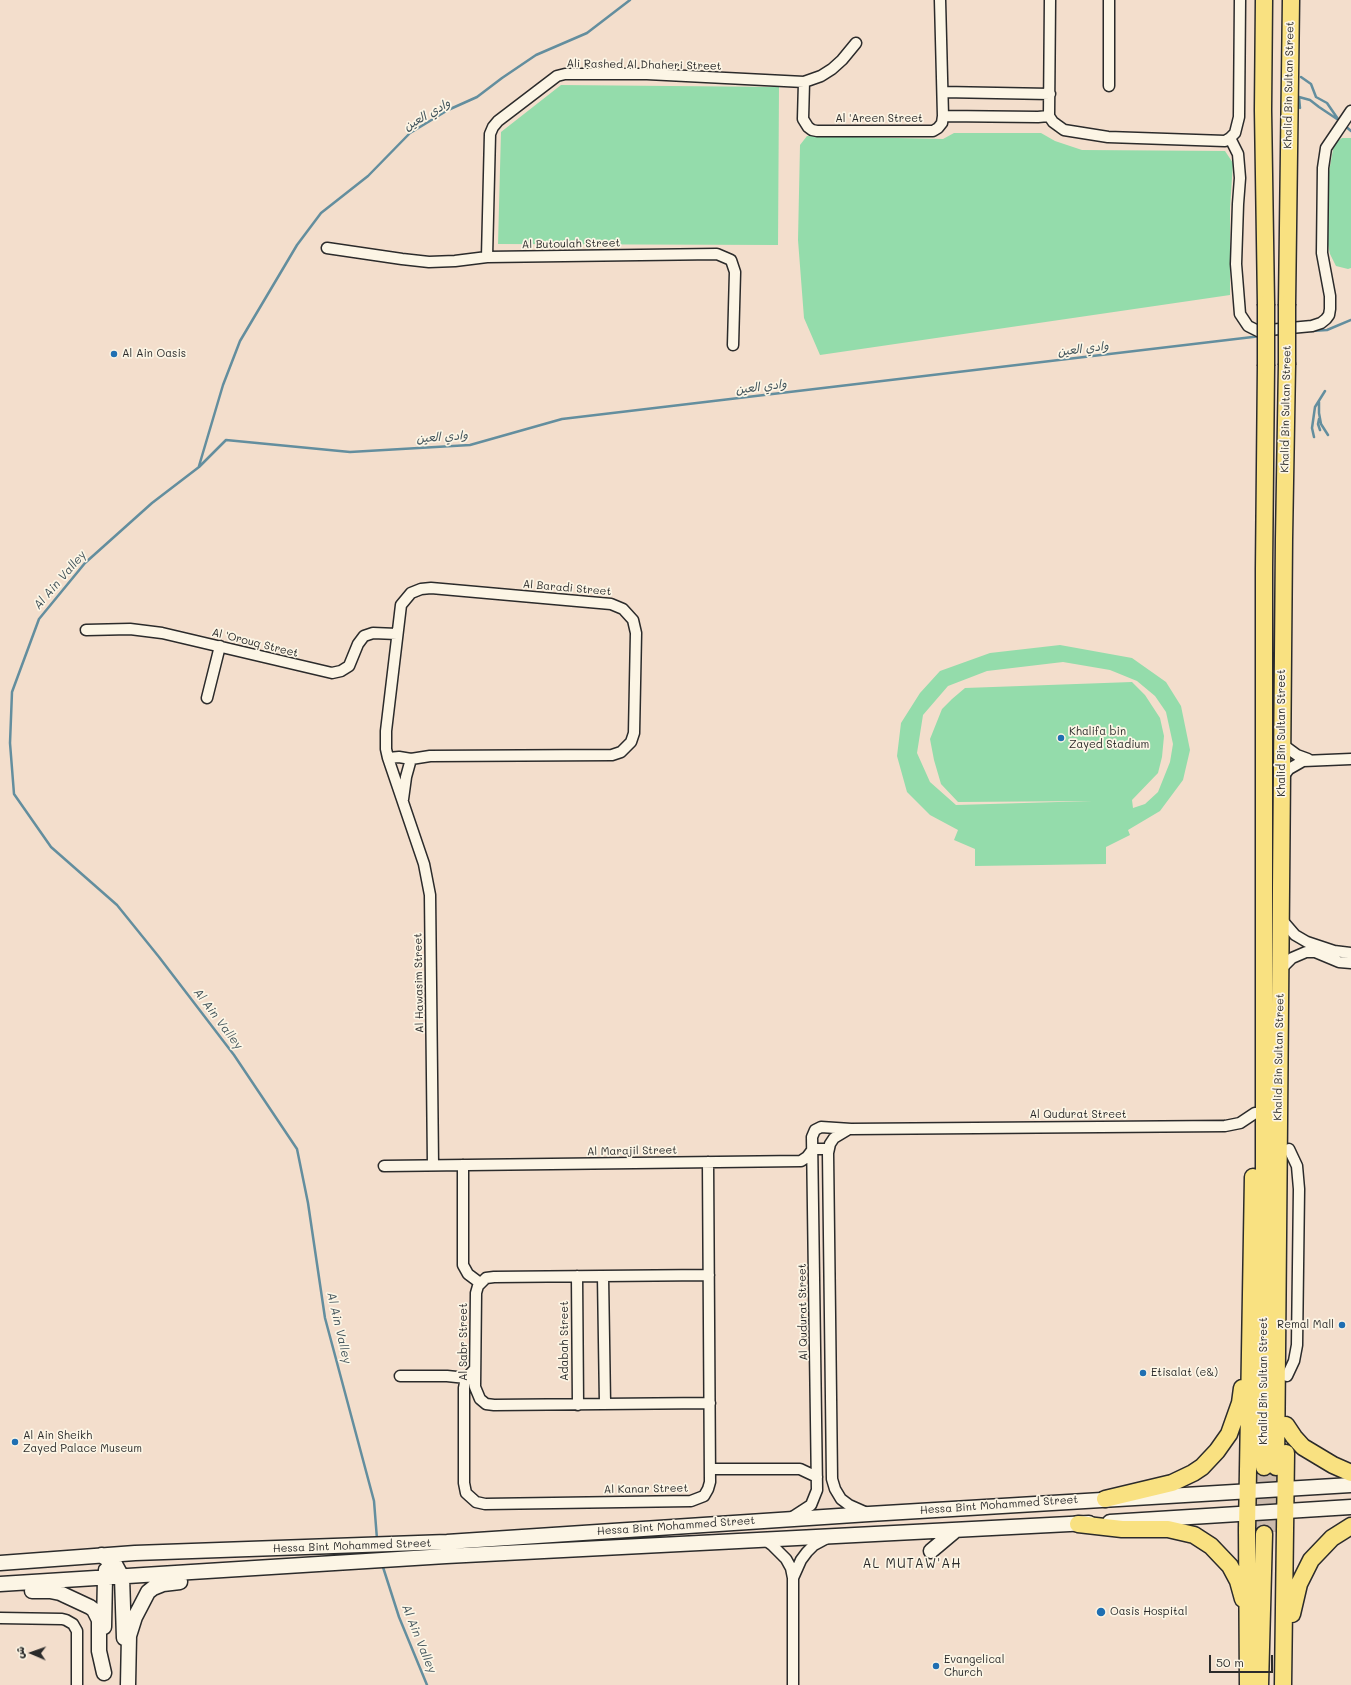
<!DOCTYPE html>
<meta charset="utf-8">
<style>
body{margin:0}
#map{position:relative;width:1351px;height:1685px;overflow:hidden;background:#f3decc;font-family:Mali,"Playpen Sans Arabic",sans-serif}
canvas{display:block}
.north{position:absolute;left:12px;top:1633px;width:40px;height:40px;-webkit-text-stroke:3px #fcf5e5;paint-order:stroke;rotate:272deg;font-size:11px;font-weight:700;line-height:16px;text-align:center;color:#2b2b2b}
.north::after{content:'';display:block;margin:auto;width:14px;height:18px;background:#2b2b2b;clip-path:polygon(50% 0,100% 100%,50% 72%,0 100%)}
.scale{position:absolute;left:1209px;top:1655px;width:64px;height:18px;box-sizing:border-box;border:2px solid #2b2b2b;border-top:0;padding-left:5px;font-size:12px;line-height:14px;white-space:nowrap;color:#2b2b2b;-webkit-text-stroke:3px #fcf5e5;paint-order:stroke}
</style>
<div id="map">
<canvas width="1351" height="1685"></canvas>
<div class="north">ش</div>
<div class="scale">50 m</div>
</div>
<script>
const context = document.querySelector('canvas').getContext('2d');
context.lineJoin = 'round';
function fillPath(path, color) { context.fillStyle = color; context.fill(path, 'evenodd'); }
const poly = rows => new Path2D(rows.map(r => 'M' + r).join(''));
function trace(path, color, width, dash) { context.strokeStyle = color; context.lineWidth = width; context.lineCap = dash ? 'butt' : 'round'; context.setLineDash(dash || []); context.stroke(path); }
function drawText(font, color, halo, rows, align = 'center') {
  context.font = font + ' Mali,"Playpen Sans Arabic",sans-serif'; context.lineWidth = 3.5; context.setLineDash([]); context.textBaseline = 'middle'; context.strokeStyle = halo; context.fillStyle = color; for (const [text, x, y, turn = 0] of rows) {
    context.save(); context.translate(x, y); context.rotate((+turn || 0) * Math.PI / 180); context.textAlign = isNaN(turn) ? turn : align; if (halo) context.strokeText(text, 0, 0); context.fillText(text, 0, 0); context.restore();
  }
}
const green = poly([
 [561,85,779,87,778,245,498,244,501,132],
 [954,133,1041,133,1055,141,1082,150,1225,151,1233,163,1230,208,1230,295,820,355,804,318,798,240,800,145,807,136,943,139],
 [1342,138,1351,138,1351,268,1348,269,1336,266,1330,254,1327,240,1329,172,1334,144],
 [1060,645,1132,658,1166,682,1181,706,1190,750,1183,780,1160,811,1128,830,1130,835,1106,847,1106,864,975,866,975,849,954,840,958,830,930,815,907,792,897,756,901,723,920,693,940,671,990,653],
 [1063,662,1110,670,1137,681,1155,696,1166,712,1173,744,1170,762,1158,792,1145,804,1133,808,1132,800,1158,773,1162,757,1164,736,1160,718,1145,695,1132,682,965,688,952,699,942,709,930,739,934,760,941,784,958,802,1092,801,956,805,930,782,917,753,923,715,948,686,987,671]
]);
const stream = poly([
 [1301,77,1311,84,1316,97,1327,103,1340,122],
 [1300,108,1299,97,1310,100,1319,107,1337,119],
 [1344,125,1351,131],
 [1311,331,1327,330,1351,320],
 [1319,402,1319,413,1321,424,1328,435],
 [1319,419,1318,424,1320,430],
 [1314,437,1312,428,1315,407,1325,391],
 [199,466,223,385,240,341,297,245,321,213,368,176,410,133,448,110,477,97,502,78,536,55,587,33,630,0],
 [377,1539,374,1501,325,1318,308,1203,297,1149,234,1055,159,957,117,905,51,847,14,794,10,743,12,692,39,619,85,563,152,503,199,467,226,440,350,452,470,445,562,419,1261,336],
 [382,1564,399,1617,427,1685]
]);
const primaryTunnel = poly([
 [1264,1467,1264,1534],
 [1275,1532,1276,1467]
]);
const street = poly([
 [804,82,803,119,808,127,812,130,817,131,933,131,938,128,942,123,943,116,940,0],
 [1109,86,1109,0],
 [943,92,1050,94],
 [943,116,1038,117,1049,116,1050,0],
 [1049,116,1053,122,1064,130,1108,137,1225,141,1230,138,1235,133,1239,117,1240,0],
 [1230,138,1238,154,1240,178,1238,204,1236,264,1240,314,1248,326,1258,331,1312,326,1321,323,1326,319,1329,315,1330,309,1330,296,1322,253,1323,168,1326,148,1351,111],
 [327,248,402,259,429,262,455,261,487,257,717,254,731,260,735,272,733,345],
 [487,257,490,134,493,127,498,121,557,76,565,74,647,74,804,82,821,76,832,69,842,60,856,43],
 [86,630,130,629,162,633,332,673,341,671,349,666,358,644,364,636,373,633,397,634],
 [207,698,220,646],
 [1282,744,1297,755,1308,759],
 [388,758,399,757,411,759,430,756,612,755,621,752,631,742,634,733,636,633,633,620,623,609,611,604,431,588,421,589,411,593,401,605,386,731,386,749,388,758,424,864,430,895,433,1165],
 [1282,778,1289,769,1303,761,1351,759],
 [403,799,406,777,411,759],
 [1282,920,1295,935,1307,942,1334,951,1351,953],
 [1281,969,1292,958,1306,952,1315,952,1339,962,1351,963],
 [849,1129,834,1138,830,1144,828,1153,832,1479,835,1489,841,1499,849,1505,867,1513],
 [463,1165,463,1265,468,1274,480,1283],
 [384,1166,801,1161,807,1157,813,1149,828,1149],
 [709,1275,494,1277,486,1278,478,1286,476,1293,475,1387,480,1399,486,1404,494,1405,710,1403],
 [577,1276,578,1405],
 [603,1276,605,1404],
 [475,1369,466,1378,464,1388,464,1483,466,1493,476,1502,485,1504,691,1501,704,1496,708,1489,710,1482,708,1162],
 [400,1376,447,1376,466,1378],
 [1287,1376,1294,1361,1297,1345,1299,1189,1297,1166,1289,1149],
 [710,1469,800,1469,817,1477],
 [791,1518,811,1505,817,1490,812,1137,815,1130,821,1127,851,1129,1225,1126,1240,1123,1255,1113],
 [764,1539,772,1545,786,1559,791,1568,793,1578,793,1685],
 [793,1578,801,1560,807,1552,814,1545,827,1538],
 [0,1618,62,1619,66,1620,73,1624,77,1631,77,1685]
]);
const secondary = poly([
 [1110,1522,1351,1507],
 [931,1551,956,1530],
 [101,1555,115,1564,122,1577,124,1638],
 [0,1563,135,1553,447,1542,869,1514,1351,1485],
 [0,1584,446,1556,1089,1523],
 [32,1591,50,1591,60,1593,90,1607,94,1610,99,1620,99,1651,104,1673],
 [104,1627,105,1578,106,1570],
 [128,1685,129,1636,135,1617,148,1592,153,1588,163,1584,180,1582]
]);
const primary = poly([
 [1264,0,1263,110,1266,304],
 [1287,304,1291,0],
 [1286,1425,1294,1437,1303,1447,1333,1465,1351,1473],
 [1264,1467,1264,568,1266,366],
 [1276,1467,1284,539,1287,365],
 [1105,1499,1172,1483,1193,1473,1202,1467,1217,1451,1229,1434,1240,1403,1242,1388],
 [1078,1524,1122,1529,1168,1529,1194,1535,1211,1546,1230,1566,1238,1581,1243,1599],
 [1292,1614,1299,1584,1311,1560,1332,1538,1351,1526],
 [1248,1685,1247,1529,1253,1177],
 [1260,1685,1264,1534],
 [1283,1685,1286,1453]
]);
const primaryBridge = poly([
 [1287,365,1287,304],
 [1266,366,1266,304]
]);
const markers = [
 [114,354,4,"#1f6fb2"],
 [1061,738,4,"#1f6fb2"],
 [1342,1325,4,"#1f6fb2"],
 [1143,1373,4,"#1f6fb2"],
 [15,1442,4,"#1f6fb2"],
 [1101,1612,5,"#1f6fb2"],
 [936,1666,4,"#1f6fb2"]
];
const streetNames = [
 ["Ali Rashed Al Dhaheri Street",644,65,1],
 ["Khalid Bin Sultan Street",1289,85,-89],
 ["Al 'Areen Street",879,119],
 ["Al Butoulah Street",571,244,-1],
 ["Khalid Bin Sultan Street",1286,409,-89],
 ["Al Baradi Street",567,588,5],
 ["Al 'Orouq Street",255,643,14],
 ["Khalid Bin Sultan Street",1282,733,-90],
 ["Al Hawasim Street",419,983,-91],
 ["Khalid Bin Sultan Street",1279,1057,-89],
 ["Al Qudurat Street",1078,1115],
 ["Al Marajil Street",632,1151,-1],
 ["Al Qudurat Street",803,1312,-91],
 ["Adabah Street",565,1341,-90],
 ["Al Sabr Street",464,1342,-90],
 ["Khalid Bin Sultan Street",1264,1381,-90],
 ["Al Kanar Street",646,1489,-1],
 ["Hessa Bint Mohammed Street",999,1505,-4],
 ["Hessa Bint Mohammed Street",676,1526,-4],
 ["Hessa Bint Mohammed Street",352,1546,-2]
];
const poiNames = [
 ["Al Ain Oasis",122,354],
 ["Khalifa bin",1069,732],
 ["Zayed Stadium",1069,745],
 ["Remal Mall",1334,1325,"right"],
 ["Etisalat (e&)",1151,1373],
 ["Al Ain Sheikh",23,1436],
 ["Zayed Palace Museum",23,1449],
 ["Oasis Hospital",1110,1612],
 ["Evangelical",944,1660],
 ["Church",944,1673]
];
const waterNames = [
 ["وادي العين",427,115,-30],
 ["وادي العين",1083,349,-7],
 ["وادي العين",761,387,-7],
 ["وادي العين",442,437,-4],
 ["Al Ain Valley",60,580,-49],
 ["Al Ain Valley",218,1019,53],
 ["Al Ain Valley",339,1328,77],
 ["Al Ain Valley",419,1639,68]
];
const quarterNames = [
 ["AL MUTAW'AH",912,1564]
];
fillPath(green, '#94dcab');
trace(stream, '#638e9e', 2.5);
trace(primaryTunnel, '#cbbaac', 16, [16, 8]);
trace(street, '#2b2b2b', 13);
trace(secondary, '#2b2b2b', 17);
trace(primary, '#2b2b2b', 19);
trace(street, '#fcf5e5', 10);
trace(secondary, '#fcf5e5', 14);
trace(primary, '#f9e181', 16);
trace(primaryBridge, '#2b2b2b', 19, []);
trace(primaryBridge, '#f9e181', 16);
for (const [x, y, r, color] of markers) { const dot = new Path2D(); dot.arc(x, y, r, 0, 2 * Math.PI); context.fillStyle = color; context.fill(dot); trace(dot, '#fcf5e5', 1.5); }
drawText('11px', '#2b2b2b', '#fcf5e5', streetNames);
drawText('11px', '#2b2b2b', '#fcf5e5', poiNames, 'left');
drawText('italic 12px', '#42545b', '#fcf5e5', waterNames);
context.letterSpacing = '1px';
drawText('13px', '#2b2b2b', '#fcf5e5', quarterNames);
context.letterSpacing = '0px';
</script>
